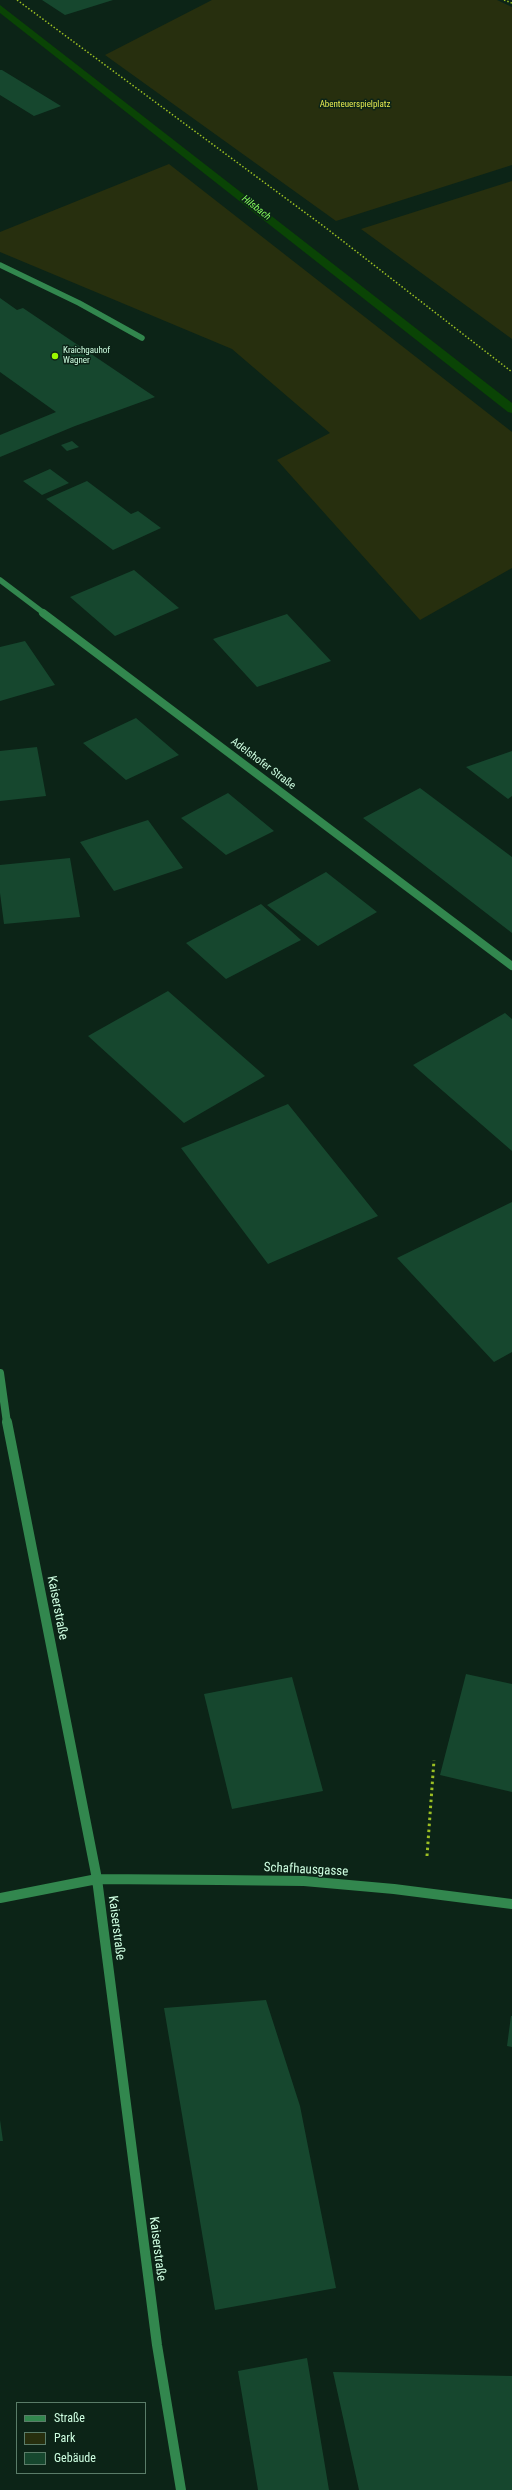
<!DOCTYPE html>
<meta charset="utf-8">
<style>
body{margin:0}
#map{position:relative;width:512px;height:2490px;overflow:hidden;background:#0c2417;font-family:"Roboto Condensed",sans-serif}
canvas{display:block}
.legend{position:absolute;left:16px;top:2402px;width:130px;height:72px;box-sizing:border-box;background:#0c2417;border:1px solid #5a7c68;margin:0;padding:5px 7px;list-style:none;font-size:12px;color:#cfffe2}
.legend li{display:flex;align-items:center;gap:8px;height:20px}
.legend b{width:20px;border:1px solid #5a7c68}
</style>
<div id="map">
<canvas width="512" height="2490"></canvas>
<ul class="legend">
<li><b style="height:5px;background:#32874e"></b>Straße</li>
<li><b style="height:11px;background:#272f0e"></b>Park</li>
<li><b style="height:11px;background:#16472e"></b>Gebäude</li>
</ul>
</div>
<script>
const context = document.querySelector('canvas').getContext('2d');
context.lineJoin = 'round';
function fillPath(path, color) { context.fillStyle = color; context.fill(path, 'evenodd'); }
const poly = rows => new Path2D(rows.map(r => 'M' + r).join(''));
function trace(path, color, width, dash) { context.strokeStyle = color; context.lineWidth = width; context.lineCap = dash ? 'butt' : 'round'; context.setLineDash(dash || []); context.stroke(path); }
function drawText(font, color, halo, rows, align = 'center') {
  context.font = font + ' "Roboto Condensed",sans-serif'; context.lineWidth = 3; context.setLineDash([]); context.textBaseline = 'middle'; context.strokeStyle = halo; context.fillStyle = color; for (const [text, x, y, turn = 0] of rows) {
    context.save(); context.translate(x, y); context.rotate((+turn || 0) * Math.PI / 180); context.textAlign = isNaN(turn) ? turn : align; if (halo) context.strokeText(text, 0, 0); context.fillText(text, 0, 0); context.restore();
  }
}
const green = poly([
 [212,0,497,0,512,7,512,165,336,221,105,55],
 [169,164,512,432,512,568,420,620,277,460,330,433,232,349,0,252,0,232],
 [512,181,512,339,361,229]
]);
const stream = poly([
 [0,5,512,403,512,413,508,412,0,13,0,5]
]);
const building = poly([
 [42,0,113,0,65,15],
 [0,70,2,70,61,106,34,116,0,95],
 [0,298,17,310,23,308,155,397,75,426,0,457,0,435,56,412,0,372],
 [72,441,79,447,67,451,61,445],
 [50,469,69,483,42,495,23,481],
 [87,481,131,514,138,511,161,528,113,550,46,499],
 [134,570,179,608,115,636,70,597],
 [287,614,331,661,257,687,213,639],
 [25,641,55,685,0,701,0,647],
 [136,718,179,755,126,780,83,743],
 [37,747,46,796,0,801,0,751],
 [512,751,512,796,508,799,466,767],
 [420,788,512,857,512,933,363,818],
 [228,793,274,831,226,855,181,818],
 [148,820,183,868,114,891,80,842],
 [70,858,80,917,4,924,0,893,0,865],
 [326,872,377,912,318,946,267,905],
 [261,904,301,940,226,979,186,943],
 [168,991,265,1076,184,1123,88,1036],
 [505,1013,512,1019,512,1151,413,1065],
 [288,1104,378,1216,268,1264,181,1148],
 [512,1202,512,1352,494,1362,397,1258],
 [466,1674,512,1684,512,1792,440,1775],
 [292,1677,323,1791,232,1809,204,1694],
 [266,2000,300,2106,336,2288,215,2310,164,2008],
 [511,2016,512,2016,512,2047,507,2046],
 [0,2120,3,2141,0,2141],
 [307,2358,329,2490,258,2490,238,2371],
 [333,2372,512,2376,512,2490,359,2490]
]);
const pathFar1 = poly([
 [17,0,326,228,512,372],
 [504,0,512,3]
]);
const path = poly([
 [427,1856,434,1760]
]);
const service = poly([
 [0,265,79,303,142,338]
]);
const minorFar1 = poly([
 [0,1373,7,1423]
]);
const minor = poly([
 [7,1422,97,1879,157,2345,181,2490],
 [0,1898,97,1879,219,1880,304,1881,394,1889,512,1904]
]);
const tertiaryFar1 = poly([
 [0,580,45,614]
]);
const tertiary = poly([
 [43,613,512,966]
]);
const markers = [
 [55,356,4,"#9bfa00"]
];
const farParknames = [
 ["Abenteuerspielplatz",355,105]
];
const farPoinames = [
 ["Kraichgauhof",63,351],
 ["Wagner",63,361]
];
const farWaternames = [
 ["Hilsbach",256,208,38]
];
const streetNames = [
 ["Adelshofer Straße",263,764,37]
];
const nearStreetnames = [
 ["Kaiserstraße",57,1608,79],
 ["Schafhausgasse",306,1870,3],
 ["Kaiserstraße",116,1928,83],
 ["Kaiserstraße",157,2249,83]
];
fillPath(green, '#272f0e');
fillPath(stream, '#0a4405');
fillPath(building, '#16472e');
trace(pathFar1, '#9cbf23', 1.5, [1.5, 2]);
trace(path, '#9cbf23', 3, [2.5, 3.5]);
trace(service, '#32874e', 5.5);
trace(minorFar1, '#32874e', 8);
trace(minor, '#32874e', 10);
trace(tertiaryFar1, '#32874e', 5.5);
trace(tertiary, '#32874e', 8);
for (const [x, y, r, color] of markers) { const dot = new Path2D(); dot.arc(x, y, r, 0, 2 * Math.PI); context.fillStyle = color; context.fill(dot); trace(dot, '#0c2417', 1.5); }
drawText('9px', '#e5ea50', '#0c2417', farParknames);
drawText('9px', '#cfffe2', '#0c2417', farPoinames, 'left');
drawText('italic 10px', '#86ff5d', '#0c2417', farWaternames);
drawText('11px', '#cfffe2', '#0c2417', streetNames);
drawText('13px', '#cfffe2', '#0c2417', nearStreetnames);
</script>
